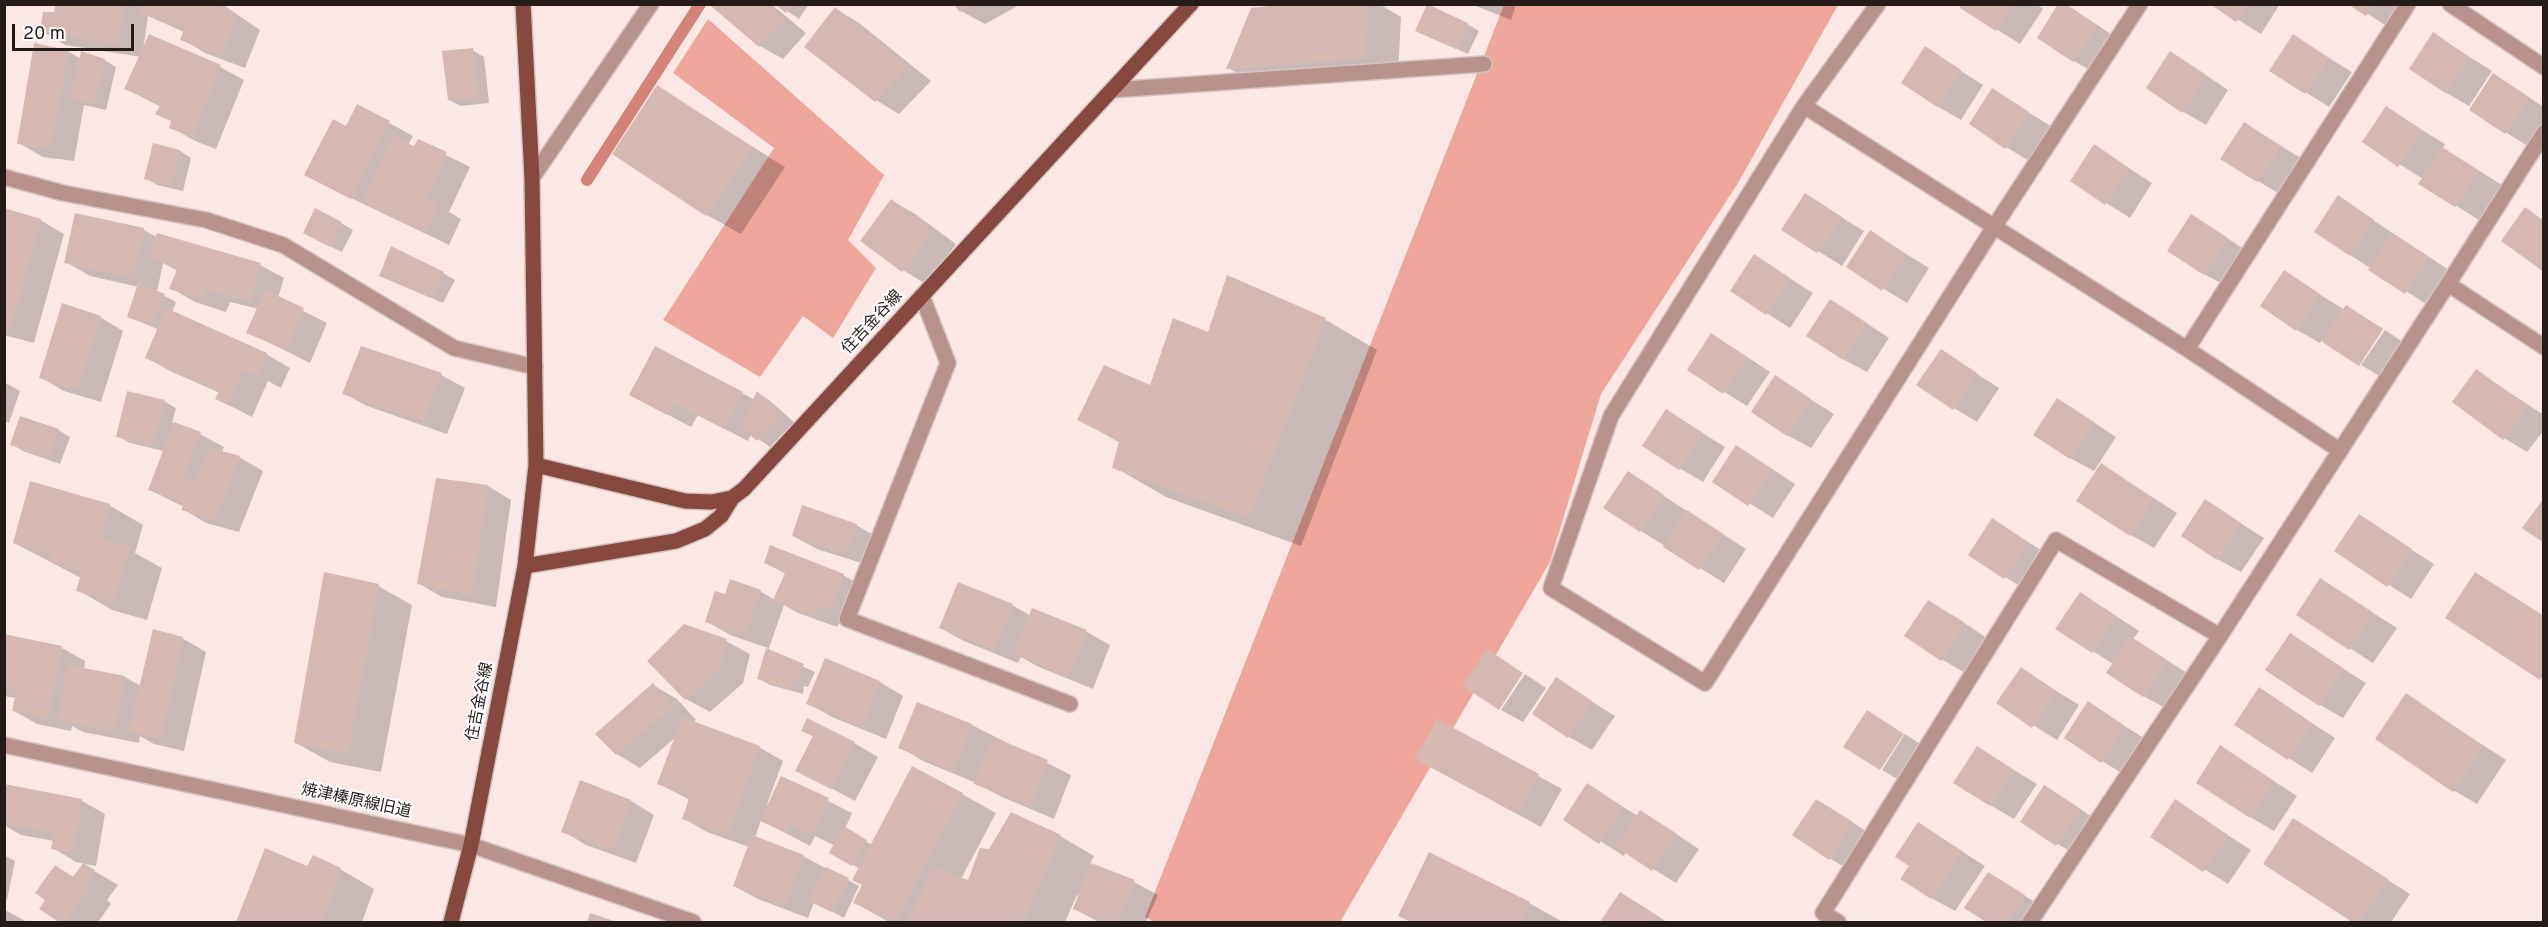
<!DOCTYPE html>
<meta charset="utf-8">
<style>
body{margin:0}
#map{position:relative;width:2548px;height:927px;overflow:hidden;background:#fbe8e5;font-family:Overpass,sans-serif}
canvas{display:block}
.frame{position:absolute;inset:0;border:6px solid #251b19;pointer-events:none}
.scale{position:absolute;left:12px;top:24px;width:122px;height:27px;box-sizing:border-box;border:3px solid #251b19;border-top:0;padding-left:8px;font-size:18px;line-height:21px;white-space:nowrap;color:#251b19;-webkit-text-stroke:4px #fff;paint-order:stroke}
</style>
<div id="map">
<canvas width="2548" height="927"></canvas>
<div class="frame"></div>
<div class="scale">20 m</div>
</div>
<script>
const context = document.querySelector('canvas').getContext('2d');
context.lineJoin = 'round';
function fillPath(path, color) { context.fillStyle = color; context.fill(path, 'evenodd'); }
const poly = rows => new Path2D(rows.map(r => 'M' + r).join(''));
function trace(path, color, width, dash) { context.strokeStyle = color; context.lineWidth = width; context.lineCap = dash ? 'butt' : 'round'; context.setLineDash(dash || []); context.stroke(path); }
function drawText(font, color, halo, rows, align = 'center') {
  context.font = font + ' Overpass,"Noto Sans JP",sans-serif'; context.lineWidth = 4.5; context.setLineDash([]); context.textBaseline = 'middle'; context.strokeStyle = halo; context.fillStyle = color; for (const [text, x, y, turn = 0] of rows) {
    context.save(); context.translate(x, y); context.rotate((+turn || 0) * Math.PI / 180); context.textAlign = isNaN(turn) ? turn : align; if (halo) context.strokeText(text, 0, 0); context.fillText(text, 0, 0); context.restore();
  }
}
const green = poly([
 [1504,5,1838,5,1738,183,1601,394,1550,562,1340,922,1154,922,1145,917],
 [708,19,884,175,848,240,876,268,833,338,803,316,760,377,663,320,774,148,673,73]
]);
const shadow = poly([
 [57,4,222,4,260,30,245,68,205,53,182,39,184,32,148,16,143,50,220,67,244,80,216,149,195,141,171,127,173,122,161,107,126,89,141,57,65,45,42,31,55,14],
 [714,4,771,4,806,33,783,59,760,46],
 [777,4,809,4,799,19],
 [955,4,1021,4,985,24,961,11],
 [1301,4,1379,4,1401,17,1398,77,1261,87,1228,68],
 [1471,4,1516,4,1511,20],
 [1963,4,2036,4,2043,9,2020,44,1962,7],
 [2213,4,2280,4,2261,34],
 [2352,4,2405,4,2390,28],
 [836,9,859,23,931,81,899,114,876,100],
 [2085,17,2120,40,2097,74,2074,61],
 [1467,24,1479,31,1468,54,1429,37],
 [2433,34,2492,71,2469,106,2445,92],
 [2293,36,2352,72,2329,107,2271,70],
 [1925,48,1983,85,1961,120,1937,106],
 [472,50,484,57,489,103,461,106,449,100],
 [68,51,81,59,104,60,116,67,106,110,84,105,74,161,43,157,19,143],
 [2194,67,2228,90,2206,125,2182,111],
 [2493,75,2544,107,2544,124,2529,147,2471,110],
 [658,87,785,167,741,234,707,215,614,153],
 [1993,90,2052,127,2029,161,2006,147],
 [358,106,413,136,408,145,415,148,418,141,470,167,449,212,461,219,449,245,330,188,347,128],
 [2386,108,2445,144,2443,148,2502,185,2479,220,2420,183,2423,179,2364,142],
 [2245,124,2304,160,2281,195,2258,181],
 [154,145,180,151,191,158,183,191,157,185,146,178],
 [2094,146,2152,183,2130,218,2072,181],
 [1805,195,1864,231,1842,266,1783,229],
 [2338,197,2452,272,2429,306,2350,255],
 [891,200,915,214,956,244,926,284,903,270],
 [4,210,40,220,64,234,34,343,4,335],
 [341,223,353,230,342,252,316,240],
 [144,230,158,238,260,265,284,278,278,298,327,323,310,363,248,332,259,309,230,302,226,312,195,302,171,288,178,271,163,263,157,292,176,302,172,312,266,354,290,368,281,388,268,381,252,417,217,399,220,393,170,371,147,358,159,330,129,316,139,287,90,276,66,262],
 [2215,230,2250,253,2228,287,2204,274],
 [1870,232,1929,268,1907,303,1848,267],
 [1754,256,1813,293,1790,328,1732,291],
 [2284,272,2345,310,2347,307,2382,328,2358,363,2322,340,2320,343,2297,330],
 [443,273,455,280,443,303,380,275],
 [1228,277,1326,320,1377,350,1301,546,1166,497,1114,467,1120,443,1079,419,1151,387,1209,334],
 [1854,315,1889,338,1867,372,1843,359],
 [100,317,123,331,101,402,64,391,40,377],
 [2385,330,2406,344,2383,378,2361,365],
 [362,348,441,375,465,388,447,434,367,406,343,393],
 [1735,349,1770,372,1747,406,1689,370],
 [1941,351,1999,388,1977,422,1954,408],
 [2476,371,2544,415,2544,430,2527,452,2504,438],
 [1775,377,1834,414,1811,448,1787,435],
 [4,382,20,391,9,423,4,421],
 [742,393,755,400,758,393,769,400,794,422,770,447,751,434,748,441,698,415,691,427,631,395],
 [164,401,176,408,172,423,200,434,224,447,222,452,239,457,263,471,239,532,206,523,183,509,184,507,150,490,164,451,130,443,118,436],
 [1667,411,1725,447,1703,482,1679,468],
 [2081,414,2116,437,2094,471,2070,458],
 [58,430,70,437,60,464,23,451,12,444],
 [1760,461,1795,484,1773,518,1714,481],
 [2102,465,2177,513,2154,548,2131,535],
 [1628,473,1746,549,1724,583,1641,531],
 [488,486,511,500,496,607,442,597,418,583],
 [2205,501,2264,538,2241,572,2217,559],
 [109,505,143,525,135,553,162,568,147,620,112,610,78,590,81,578,14,543],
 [2359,516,2434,564,2411,599,2336,551],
 [1992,520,2051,556,2028,591,2005,577],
 [856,525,880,539,871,566,817,549,793,536],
 [766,563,843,575,867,589,855,621,844,617,837,627,798,613,784,605,768,651,815,672,808,687,804,686,803,694,770,685,758,678,768,648,730,635,706,621,726,596,760,591,775,600,786,574],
 [2321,580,2397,628,2373,663,2298,615],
 [378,586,412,605,381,772,330,762,296,743],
 [1012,605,1031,616,1033,610,1087,632,1110,645,1093,689,1039,667,1021,657,1018,663,964,641,940,628],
 [2104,608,2139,631,2133,639,2189,674,2167,709,2143,696,2113,664,2057,628],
 [1952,615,1987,638,1965,673,1941,659],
 [2290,635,2366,683,2343,718,2320,705],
 [4,636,62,648,85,661,84,670,125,677,141,686,182,638,206,652,184,751,154,744,140,736,139,743,83,732,72,726,71,731,37,724,14,711,16,698,4,696],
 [726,641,750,654,743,683,710,712,686,699],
 [826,660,880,682,903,696,886,739,832,717,808,703],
 [2021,669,2079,705,2057,740,1998,703],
 [1525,674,1546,688,1523,722,1501,710],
 [1556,679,1615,716,1592,750,1569,737],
 [653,685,677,699,696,720,692,723,759,747,783,761,767,804,769,805,782,778,852,813,845,829,872,845,962,794,996,813,961,879,969,882,990,851,1060,836,1094,856,1090,864,1134,882,1158,895,1146,922,1099,922,1074,909,1079,896,1077,895,1065,922,889,922,855,903,864,885,860,869,831,852,835,846,815,836,810,846,761,820,755,838,803,856,859,886,844,918,814,902,808,918,758,899,734,886,749,847,707,832,683,818,690,800,659,784,676,737,640,768,617,754],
 [2259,689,2335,738,2312,773,2236,724],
 [2406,695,2506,760,2477,804,2453,790],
 [2088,703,2147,740,2125,775,2102,761],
 [917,704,972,725,1071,775,1054,819,1000,796,976,783,923,761,900,747],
 [1438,721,1562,789,1541,827,1441,772],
 [803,730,854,743,878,757,855,801,797,770,814,737],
 [1905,734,1926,748,1904,783,1882,770],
 [2221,747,2297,796,2274,831,2250,817],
 [1978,748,2037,784,2014,819,1990,805],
 [580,782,631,801,654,815,636,863,586,845,563,831],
 [1587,785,1638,816,1664,826,1699,849,1676,883,1626,852,1624,856,1565,819],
 [4,786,82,801,105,814,96,866,76,862,53,848,54,841,21,835,4,825],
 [2068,801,2103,824,2081,858,2022,822],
 [2175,801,2251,850,2228,884,2152,836],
 [1840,814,1875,837,1853,872,1829,858],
 [2294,820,2410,894,2391,922,2355,922,2265,863],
 [1919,824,1985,866,1955,911,1931,898,1911,865],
 [266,850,308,868,340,869,374,889,362,922,238,922],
 [4,855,15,861,7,900,4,899],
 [84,865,118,885,107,900,111,904,98,922,61,922,41,908,47,899,56,867,75,878],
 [1989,874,2048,910,2039,922,1989,922,1966,908],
 [1620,894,1644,907,1667,922,1601,922],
 [1529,903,1563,922,1412,922,1400,916],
 [4,910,7,911,27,922,4,922]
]);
const stream = poly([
 [587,180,700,4]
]);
const building = poly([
 [56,4,124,4,118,44,40,32,43,12,54,12],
 [141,4,213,4,237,15,221,56,180,40,184,29,138,12],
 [712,4,766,4,784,19,759,47,711,6],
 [774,4,792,4,786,13],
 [953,4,973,4,960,12],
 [1287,4,1367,4,1365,58,1226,69,1251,8],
 [1427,4,1468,23,1456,49,1415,31],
 [1961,4,2014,4,1996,31,1960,8],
 [2058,4,2066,4,2097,25,2073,62,2037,38],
 [2210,4,2248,4,2236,22],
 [2349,5,2373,5,2366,16],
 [835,7,908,66,875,102,804,47],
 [2433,32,2469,57,2445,93,2409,69],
 [149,34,221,65,192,137,169,128,171,121,155,114,161,104,124,89],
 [2293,34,2329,58,2305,94,2269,71],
 [34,43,68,50,51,148,17,144],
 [1925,46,1961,70,1937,107,1901,83],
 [473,48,478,97,448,100,442,51],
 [81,51,105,59,94,104,71,99],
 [2170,51,2206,75,2182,113,2146,88],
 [2493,73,2529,97,2505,134,2469,110],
 [657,85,752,147,706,216,612,154],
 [1992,88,2029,112,2005,149,1969,124],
 [357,104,390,121,351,199,304,175,333,119,346,126],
 [2386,106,2422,130,2398,167,2362,142],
 [2244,122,2281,146,2257,182,2220,159],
 [393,136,414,146,418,139,447,152,426,199,438,204,425,232,362,203],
 [153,143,180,150,171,186,144,179],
 [2094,144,2129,168,2105,205,2070,181],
 [2442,147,2479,171,2455,207,2418,184],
 [1805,193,1842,217,1817,253,1781,230],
 [2338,195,2374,220,2350,256,2314,232],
 [891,199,933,230,902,272,860,241],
 [2525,207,2544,221,2544,272,2501,241],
 [4,208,41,219,10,330,4,329],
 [315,208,342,222,330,247,303,233],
 [75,213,144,228,133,278,64,263],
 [2191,214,2228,238,2204,275,2167,251],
 [1870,230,1906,254,1882,291,1846,267],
 [157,233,261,263,250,301,206,289,202,299,169,289,178,267,150,258],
 [2392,233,2429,257,2405,294,2368,270],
 [391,246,444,272,431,298,379,276],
 [1754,254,1790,278,1766,315,1730,291],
 [2284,270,2320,294,2296,331,2260,306],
 [1227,275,1326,318,1249,518,1112,468,1119,441,1077,420,1104,365,1150,385,1173,318,1208,332],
 [138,283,165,294,151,326,127,317],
 [265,290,304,308,286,350,246,333],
 [1830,299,1867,323,1843,360,1806,336],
 [62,303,101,316,77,390,39,378],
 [2346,305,2383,329,2359,366,2322,342],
 [166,308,267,353,257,375,244,369,228,405,215,399,219,391,145,358],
 [1711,333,1747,357,1723,394,1687,370],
 [361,346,442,373,423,421,342,394],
 [655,346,743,392,724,429,674,403,667,415,629,395],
 [1941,349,1977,373,1953,410,1916,385],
 [2476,369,2528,406,2503,440,2452,402],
 [1775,375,1811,399,1787,436,1751,412],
 [127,391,165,400,153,446,116,437],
 [757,391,783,415,757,441,741,427],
 [2057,398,2094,422,2070,459,2033,435],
 [1666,409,1703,433,1679,470,1642,446],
 [20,416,59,429,48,458,10,445],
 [174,422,201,432,183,477,195,481,211,448,240,456,215,520,181,510,184,503,148,490],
 [1736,445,1772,469,1748,506,1712,482],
 [2101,463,2154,499,2130,536,2076,501],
 [1628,471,1664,495,1640,532,1603,508],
 [436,478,488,485,472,595,417,584],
 [30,481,110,504,100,539,129,547,114,602,76,591,82,571,51,562,52,555,13,543],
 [2544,498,2544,543,2522,528],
 [2205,499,2241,523,2217,560,2181,536],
 [802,505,857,524,847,554,792,536],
 [1687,510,1723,534,1699,570,1663,547],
 [2359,514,2412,549,2387,587,2334,551],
 [1992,518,2028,542,2004,579,1968,555],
 [770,545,844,574,831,609,819,605,813,615,773,600,785,573,764,563],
 [324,572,379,584,348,753,294,743],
 [2475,572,2544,616,2544,674,2540,680,2445,618],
 [2320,578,2374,613,2349,650,2296,615],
 [730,579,761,590,745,636,705,622,715,591,725,594],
 [958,582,1013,604,994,650,939,628],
 [2080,592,2116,616,2092,653,2055,629],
 [1928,600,1965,623,1941,661,1904,636],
 [1032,608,1087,630,1069,677,1014,654],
 [684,624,727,639,719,669,685,700,647,661],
 [153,629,183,637,161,739,129,731],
 [2290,633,2343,668,2319,706,2265,670],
 [4,634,62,646,48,719,12,711,16,691,4,688],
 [2130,636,2167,660,2143,697,2106,673],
 [766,648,804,664,796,681,793,680,791,689,757,679],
 [1487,649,1523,673,1499,710,1463,686],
 [825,658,880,681,862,727,806,704],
 [68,665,125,676,115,731,58,720],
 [2021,667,2056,691,2032,728,1996,703],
 [1556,677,1592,701,1568,738,1532,714],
 [653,683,673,706,616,755,595,734],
 [2259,687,2312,723,2288,760,2234,725],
 [2406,693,2483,746,2453,792,2375,739],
 [2088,701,2125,726,2101,763,2064,738],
 [917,702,972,724,953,771,898,748],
 [1867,710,1904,734,1880,770,1843,747],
 [682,717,760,746,727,836,682,819,690,796,657,784],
 [807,718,855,742,831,789,795,771,813,736,801,731],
 [1437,719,1539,774,1517,814,1415,759],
 [993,737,1048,760,1030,806,974,784],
 [2220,745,2274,781,2250,818,2196,783],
 [1977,746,2014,770,1990,806,1953,783],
 [912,766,963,793,895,921,853,903,862,885,852,880],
 [781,776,829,798,813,835,791,824,786,833,760,821],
 [580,780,631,800,613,851,561,832],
 [1587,783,1623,807,1599,844,1563,820],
 [4,784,82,799,73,853,51,849,54,833,4,824],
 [2044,785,2081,809,2056,846,2020,822],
 [1816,799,1853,822,1829,860,1792,835],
 [2175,799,2228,835,2203,872,2150,837],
 [1640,810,1677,834,1652,871,1616,847],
 [1011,812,1061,835,1023,922,908,921,934,868,968,880,980,848,989,849],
 [2293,818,2388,879,2359,922,2352,922,2263,864],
 [1918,822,1962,851,1931,899,1900,879,1909,866,1895,857],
 [844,826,867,840,852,866,829,853],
 [752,835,804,855,785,906,733,886],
 [265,848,307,866,313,855,341,868,322,922,236,922],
 [1429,852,1530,902,1520,922,1411,922,1398,916],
 [83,863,95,870,84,886,88,889,65,922,59,922,39,909,45,900,35,893,55,865,73,877],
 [1091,863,1135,880,1118,922,1105,922,1073,909],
 [826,867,849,878,831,912,809,901],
 [1988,872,2025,895,2007,922,1986,922,1964,908],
 [1620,892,1656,915,1651,922,1600,922],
 [590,913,617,922,587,922]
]);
const minor = poly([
 [1878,4,1804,106,1611,416,1551,588,1705,683,1994,227,2140,4],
 [2450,4,2544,67],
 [1112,90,1484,64],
 [1804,106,2187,349,2339,450],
 [4,177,63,193,206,220,283,245,454,348,535,367],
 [532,178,651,4],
 [2448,284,2544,347],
 [922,296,948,363,847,619,1070,704],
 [2187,349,2408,4],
 [4,745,471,845,693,922],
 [1838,922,1823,913,2056,540,2220,636],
 [2030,922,2220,636,2448,284,2544,133]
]);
const major = poly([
 [536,465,685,501,711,502,732,498],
 [525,566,676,541,705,529,721,516,732,498,744,489,1191,4],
 [451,922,471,845,525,566,536,465,532,178,523,4]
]);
const streetNames = [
 ["住吉金谷線",873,323,-47],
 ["住吉金谷線",481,702,-79],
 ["焼津榛原線旧道",356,802,12]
];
fillPath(green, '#eea59a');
fillPath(shadow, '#0003');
trace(stream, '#d48378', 12);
fillPath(building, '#d6b8b3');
trace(minor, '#d4c3c0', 18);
trace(major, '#d4c3c0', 18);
trace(minor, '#b8938d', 15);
trace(major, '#86483f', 15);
drawText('16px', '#251b19', '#fff', streetNames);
</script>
